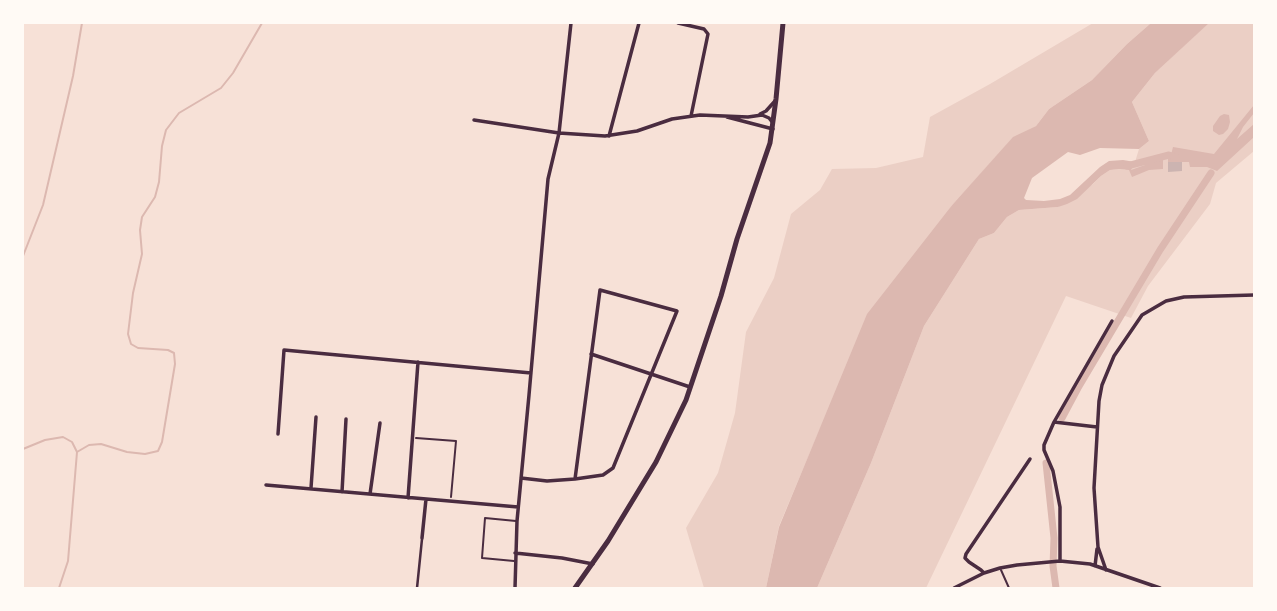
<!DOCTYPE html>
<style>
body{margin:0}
#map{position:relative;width:1277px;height:611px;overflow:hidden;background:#f7e1d7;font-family:Quicksand,sans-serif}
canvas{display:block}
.frame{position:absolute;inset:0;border:24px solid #fffaf5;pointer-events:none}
</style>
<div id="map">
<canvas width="1277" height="611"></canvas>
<div class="frame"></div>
</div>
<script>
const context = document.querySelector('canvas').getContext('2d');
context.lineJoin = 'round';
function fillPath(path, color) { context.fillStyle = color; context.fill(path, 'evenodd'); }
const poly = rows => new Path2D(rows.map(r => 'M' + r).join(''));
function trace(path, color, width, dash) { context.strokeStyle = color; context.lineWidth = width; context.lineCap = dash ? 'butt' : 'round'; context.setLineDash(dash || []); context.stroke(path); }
const green = poly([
 [1093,23,1151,23,1127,44,1092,80,1049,109,1036,126,1013,138,953,204,819,431,779,526,766,588,704,588,686,528,718,473,735,413,746,332,774,278,791,214,820,190,832,169,876,168,923,157,930,117,990,84],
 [1208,23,1254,23,1254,151,1216,183,1210,204,1148,286,1131,318,1066,296,926,588,817,588,871,463,924,326,979,239,994,233,1007,217,1019,210,1058,207,1093,184,1101,176,1110,170,1121,169,1129,170,1135,162,1139,149,1149,141,1132,102,1155,73]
]);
const water = poly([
 [1151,23,1209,23,1155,73,1132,102,1149,141,1139,149,1100,148,1080,155,1068,152,1032,178,1024,198,1026,200,1044,201,1060,199,1070,195,1100,167,1109,161,1123,160,1135,162,1131,170,1145,165,1151,158,1153,159,1163,158,1163,169,1149,170,1132,177,1129,170,1120,169,1110,170,1101,176,1077,199,1067,204,1058,207,1019,210,1007,217,994,233,979,239,924,326,871,463,817,588,766,588,779,527,867,314,953,204,1013,137,1036,126,1049,109,1092,80,1127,44],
 [1254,105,1254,113,1243,127,1237,139,1254,124,1254,137,1217,171,1207,167,1190,167,1189,162,1168,162,1168,158,1171,155,1173,147,1214,154],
 [1224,114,1229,115,1230,122,1228,129,1223,134,1219,135,1213,131,1213,126,1220,116]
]);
const stream = poly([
 [23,256,43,205,73,76,82,23],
 [23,449,45,440,63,437,72,442,77,452,68,561,59,588],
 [77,452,89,445,101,444,127,452,145,454,158,451,162,442,175,364,174,353,168,350,138,348,131,344,128,334,133,293,142,254,140,230,142,217,155,197,159,182,162,146,166,130,179,113,221,88,233,73,262,23]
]);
const canal = poly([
 [1127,166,1169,155,1176,157],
 [1062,418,1078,388,1160,250,1211,173],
 [1046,463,1054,538,1053,566,1056,588]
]);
const building = poly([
 [1168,162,1182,162,1182,171,1168,172]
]);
const path = poly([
 [416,438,456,441,451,497]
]);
const service = poly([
 [514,561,482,558,485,518,516,521],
 [1001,570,1009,588]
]);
const pedestrian = poly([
 [417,588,422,539]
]);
const minor = poly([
 [678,23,704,29,708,34,691,116],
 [760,114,766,111,775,101],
 [727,117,773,129],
 [474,120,559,133,605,136,637,131,672,119,700,115,748,117,762,115,769,118,773,123],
 [609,136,639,23],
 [591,354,690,387],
 [1054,422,1097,427],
 [278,434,284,350,531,373],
 [521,478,547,481,575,479,603,475,613,468,677,311,600,290,575,479],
 [266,485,518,507],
 [311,488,316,417],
 [342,492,346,419],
 [370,494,380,423],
 [408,498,418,362],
 [422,538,426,499],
 [515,553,562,558,593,564],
 [1060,561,1060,507,1053,471,1044,450,1044,445,1054,422,1112,321],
 [1095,566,1097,549],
 [1106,570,1098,547,1094,488,1099,401,1102,385,1114,356,1142,315,1166,301,1184,297,1254,295],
 [984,573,981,570,969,562,965,558,966,554,1030,459],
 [515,588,517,521,529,395,548,179,559,133,571,23],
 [954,588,984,573,1000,568,1017,565,1060,561,1090,564,1160,588]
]);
const secondary = poly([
 [575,588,608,541,656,462,686,400,721,296,737,239,770,143,776,99,783,23]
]);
fillPath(green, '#ebcfc5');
fillPath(water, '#dcb8b0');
trace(stream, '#dcb8b0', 2);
trace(canal, '#dcb8b0', 7);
fillPath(building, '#ccb4b1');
trace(path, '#4a2c40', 2);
trace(service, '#4a2c40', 2);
trace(pedestrian, '#4a2c40', 2.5);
trace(minor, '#4a2c40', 3.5);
trace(secondary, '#4a2c40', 5);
</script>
